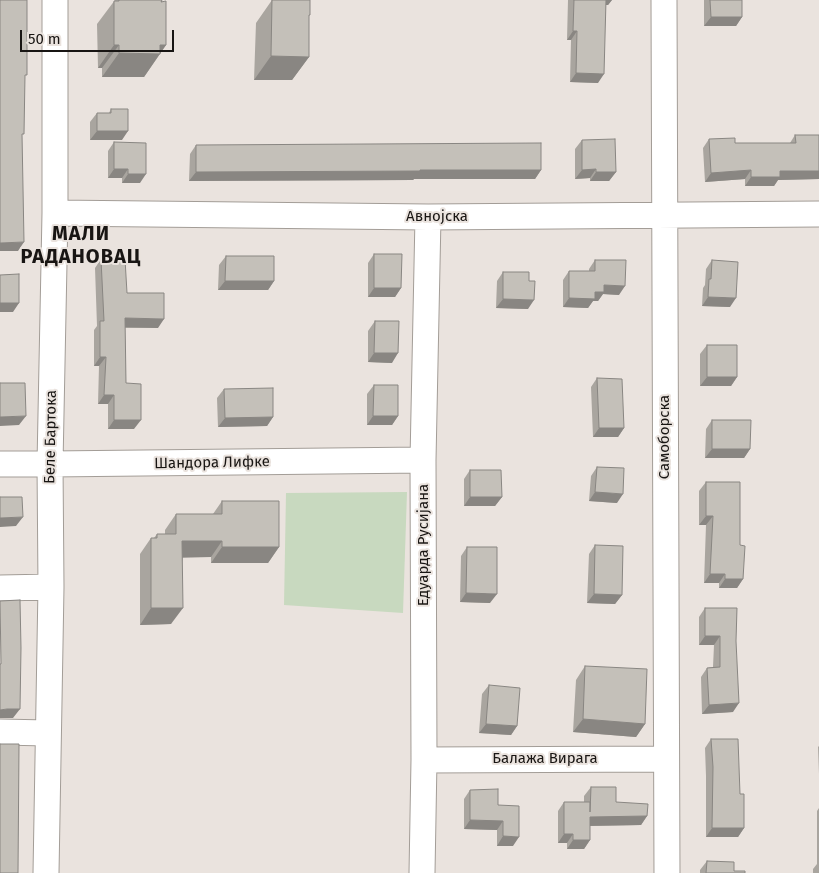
<!DOCTYPE html>
<meta charset="utf-8">
<style>
body{margin:0}
#map{position:relative;width:819px;height:873px;overflow:hidden;background:#eae3de;font-family:"Fira Sans",sans-serif}
canvas{display:block}
.scale{position:absolute;left:20px;top:30px;width:154px;height:22px;box-sizing:border-box;border:2px solid #181513;border-top:0;padding-left:6px;font-size:15px;line-height:18px;white-space:nowrap;color:#181513;-webkit-text-stroke:4px #eae3de;paint-order:stroke}
</style>
<div id="map">
<canvas width="819" height="873"></canvas>
<div class="scale">50 m</div>
</div>
<script>
const context = document.querySelector('canvas').getContext('2d');
context.lineJoin = 'round';
function fillPath(path, color) { context.fillStyle = color; context.fill(path, 'evenodd'); }
const poly = rows => new Path2D(rows.map(r => 'M' + r).join(''));
function trace(path, color, width, dash) { context.strokeStyle = color; context.lineWidth = width; context.lineCap = dash ? 'butt' : 'round'; context.setLineDash(dash || []); context.stroke(path); }
function drawText(font, color, halo, rows, align = 'center') {
  context.font = font + ' "Fira Sans",sans-serif'; context.lineWidth = 4; context.setLineDash([]); context.textBaseline = 'middle'; context.strokeStyle = halo; context.fillStyle = color; for (const [text, x, y, turn = 0] of rows) {
    context.save(); context.translate(x, y); context.rotate((+turn || 0) * Math.PI / 180); context.textAlign = isNaN(turn) ? turn : align; if (halo) context.strokeText(text, 0, 0); context.fillText(text, 0, 0); context.restore();
  }
}
const green = poly([
 [407,492,403,613,284,605,286,493]
]);
const street = poly([
 [664,0,667,873],
 [55,213,428,217,819,214],
 [0,464,50,464,423,460],
 [0,588,51,587],
 [0,732,48,733],
 [424,760,666,759],
 [46,873,51,587,50,464,55,213,55,0],
 [422,873,424,760,423,460,428,217]
]);
const wall = poly([
 [115,0,162,0,166,45,144,77,102,77,102,68,98,68,97,24],
 [272,0,310,0,309,16,309,57,292,80,254,80,256,23],
 [568,0,612,0,608,5,606,5,598,83,570,82,571,40,567,40],
 [704,0,742,0,742,17,736,26,704,26],
 [111,109,122,140,90,140,90,122,97,113,109,113],
 [795,135,819,135,819,179,778,180,774,186,745,186,745,179,705,182,703,148,709,139,735,143,790,143],
 [582,140,616,172,609,181,590,181,590,178,575,179,575,149],
 [114,142,140,183,122,183,122,178,108,178,108,151],
 [196,145,541,170,535,179,414,179,413,180,189,181,190,154],
 [374,254,401,288,395,297,368,297,368,263],
 [226,256,274,281,268,290,218,290,219,265],
 [101,259,127,293,158,328,125,328,126,383,134,429,108,429,108,404,98,404,99,366,94,366,94,330,97,326,95,268],
 [595,260,619,295,603,294,598,301,593,301,588,308,563,307,563,280,569,271,589,271,589,269],
 [712,260,730,307,702,306,703,288,705,285,706,269],
 [503,272,528,309,496,308,497,281],
 [375,321,392,363,368,362,368,331],
 [707,345,737,377,731,386,700,386,700,354],
 [597,378,624,428,618,437,593,437,591,387],
 [374,385,398,416,392,425,367,425,367,394],
 [224,389,273,417,267,426,218,427,217,398],
 [712,420,750,449,744,458,705,458,706,429],
 [597,467,617,503,589,501,591,476],
 [470,470,502,497,495,506,464,506,464,479],
 [706,482,740,545,743,579,737,588,719,588,719,583,704,583,706,525,699,525,699,491],
 [222,501,279,547,268,563,211,563,211,557,183,557,171,624,140,625,140,554,151,538,154,538,157,534,165,534,165,530,176,514,213,514],
 [595,545,622,595,615,604,587,603,589,554],
 [467,547,490,603,460,602,461,556],
 [705,608,737,608,733,712,702,714,701,677,707,668,713,667,714,645,699,645,699,617],
 [585,666,645,724,636,737,573,732,576,680],
 [489,685,517,726,511,735,479,733,482,694],
 [711,739,740,794,744,828,738,837,706,837,706,776,705,748],
 [819,746,819,774,818,747],
 [591,787,616,802,647,816,641,825,590,826,590,840,584,849,567,849,567,843,558,843,558,811,564,802,584,802,584,796],
 [470,790,498,805,513,846,497,846,497,830,464,829,464,799],
 [819,808,819,873,813,873,813,869,817,864,817,811],
 [707,861,734,871,745,873,700,873,700,870]
]);
const shadedWall = poly([
 [604,0,612,0,608,5,600,5],
 [711,17,742,17,736,26,704,26],
 [573,31,577,31,571,40,567,40],
 [114,45,119,45,102,68,98,68],
 [160,45,166,45,144,77,102,77,119,53],
 [271,56,309,57,292,80,254,80],
 [576,73,604,74,598,83,570,82],
 [97,131,128,131,122,140,90,140],
 [114,169,128,169,122,178,108,178],
 [596,169,590,178,575,179,582,170],
 [420,170,541,170,535,179,414,179,413,180,189,181,196,172],
 [751,170,745,179,705,182,711,173],
 [780,171,819,171,819,179,778,180,774,186,745,186,751,177],
 [596,172,616,172,609,181,590,181],
 [128,174,146,174,140,183,122,183],
 [24,242,18,251,0,251,0,243],
 [225,281,274,281,268,290,218,290],
 [604,285,625,286,619,295,603,294,598,301,593,301,588,308,563,307,569,298,595,292],
 [374,288,401,288,395,297,368,297],
 [708,297,736,298,730,307,702,306],
 [503,299,534,300,528,309,496,308],
 [0,303,19,303,13,312,0,312],
 [125,318,164,319,158,328,119,327],
 [374,353,398,353,392,363,368,362],
 [100,357,106,357,99,366,94,366],
 [707,377,737,377,731,386,700,386],
 [104,395,114,395,108,404,98,404],
 [26,416,19,425,0,426,0,417],
 [373,416,398,416,392,425,367,425],
 [273,417,267,426,218,427,225,418],
 [114,420,141,420,134,429,108,429],
 [599,428,624,428,618,437,593,437],
 [712,449,750,449,744,458,705,458],
 [595,492,623,494,617,503,589,501],
 [470,497,502,497,495,506,464,506],
 [706,516,713,516,706,525,699,525],
 [23,517,16,526,0,527,0,518],
 [182,541,222,541,211,557,171,558],
 [222,547,279,547,268,563,211,563],
 [710,574,725,574,719,583,704,583],
 [725,579,743,579,737,588,719,588],
 [466,593,497,594,490,603,460,602],
 [594,594,622,595,615,604,587,603],
 [151,608,183,608,171,624,140,625],
 [705,636,720,636,714,645,699,645],
 [739,703,733,712,702,714,709,705],
 [7,709,20,709,13,718,0,718,0,710],
 [583,719,645,724,636,737,573,732],
 [486,724,517,726,511,735,479,733],
 [647,816,641,825,584,826,590,817],
 [470,820,503,821,497,830,464,829],
 [712,828,744,828,738,837,706,837],
 [564,834,573,834,567,843,558,843],
 [503,836,519,837,513,846,497,846],
 [573,840,590,840,584,849,567,849]
]);
const building = poly([
 [0,0,27,0,27,75,25,75,24,134,22,134,24,242,0,243,0,0],
 [119,0,162,0,161,2,166,1,166,45,160,45,160,54,119,53,119,45,114,45,114,1,119,1,119,0],
 [272,0,310,0,310,15,309,15,309,57,271,56,272,0],
 [574,0,606,0,604,74,576,73,577,31,573,31,574,0],
 [710,0,742,0,742,17,711,17,710,0],
 [111,109,128,109,128,131,97,131,97,113,111,113,111,109],
 [795,135,819,135,819,171,780,171,780,177,751,177,751,170,711,173,709,139,735,138,735,143,796,143,795,135],
 [615,139,616,172,596,172,596,169,582,170,582,140,615,139],
 [114,142,146,143,146,174,128,174,128,169,114,169,114,142],
 [541,143,541,170,420,170,420,171,196,172,196,145,541,143],
 [374,254,402,254,401,288,374,288,374,254],
 [226,256,274,256,274,281,225,281,226,256],
 [101,259,125,259,127,293,164,293,164,319,125,318,126,383,141,384,141,420,114,420,114,395,104,395,106,357,100,357,100,321,104,321,101,259],
 [595,260,626,260,625,286,604,285,604,292,595,292,595,299,569,298,569,271,595,271,595,260],
 [712,260,738,262,736,298,708,297,709,279,711,279,712,260],
 [503,272,529,272,529,281,535,281,534,300,503,299,503,272],
 [19,274,19,303,0,303,0,275,19,274],
 [375,321,399,321,398,353,374,353,375,321],
 [707,345,737,345,737,377,707,377,707,345],
 [597,378,622,379,624,428,599,428,597,378],
 [0,383,25,383,26,416,0,417,0,383],
 [374,385,398,385,398,416,373,416,374,385],
 [273,388,273,417,225,418,224,389,273,388],
 [712,420,751,420,750,449,712,449,712,420],
 [597,467,624,468,623,494,595,492,597,467],
 [470,470,501,470,502,497,470,497,470,470],
 [706,482,740,482,740,545,745,546,743,579,725,579,725,574,710,574,713,516,706,516,706,482],
 [0,497,22,497,23,517,0,518,0,497],
 [222,501,279,501,279,547,222,547,222,541,182,541,183,608,151,608,151,538,157,538,157,534,176,534,176,514,222,514,222,501],
 [595,545,623,546,622,595,594,594,595,545],
 [467,547,497,547,497,594,466,593,467,547],
 [20,600,21,648,20,709,7,709,0,710,0,664,1,664,0,601,20,600],
 [705,608,737,608,736,641,739,703,709,705,707,668,720,667,720,636,705,636,705,608],
 [585,666,647,669,645,724,583,719,585,666],
 [489,685,520,688,517,726,486,724,489,685],
 [711,739,738,739,740,794,744,794,744,828,712,828,713,767,711,739],
 [0,744,19,744,18,873,0,873,0,744],
 [591,787,616,787,616,802,648,804,647,816,590,817,590,840,573,840,573,834,564,834,564,802,590,802,590,812,591,787],
 [498,789,498,805,519,806,519,837,503,836,503,821,470,820,470,790,498,789],
 [707,861,734,862,734,871,745,871,745,873,706,873,707,861]
]);
const streetNames = [
 ["Авнојска",437,217],
 ["Беле Бартока",51,437,-89],
 ["Самоборска",665,437,-90],
 ["Шандора Лифке",212,463,-1],
 ["Едуарда Русијана",424,545,-90],
 ["Балажа Вирага",545,759]
];
const districtNames = [
 ["МАЛИ",81,234],
 ["РАДАНОВАЦ",81,257]
];
fillPath(green, '#c8d9bf');
trace(street, '#a39d97', 27);
trace(street, '#fff', 25);
fillPath(wall, '#a9a59f');
fillPath(shadedWall, '#898682');
fillPath(building, '#c4c0b9');
trace(building, '#898682', 1);
drawText('15px', '#181513', '#eae3de', streetNames);
context.letterSpacing = '1px';
drawText('bold 20px', '#181513', '#eae3de', districtNames);
context.letterSpacing = '0px';
</script>
